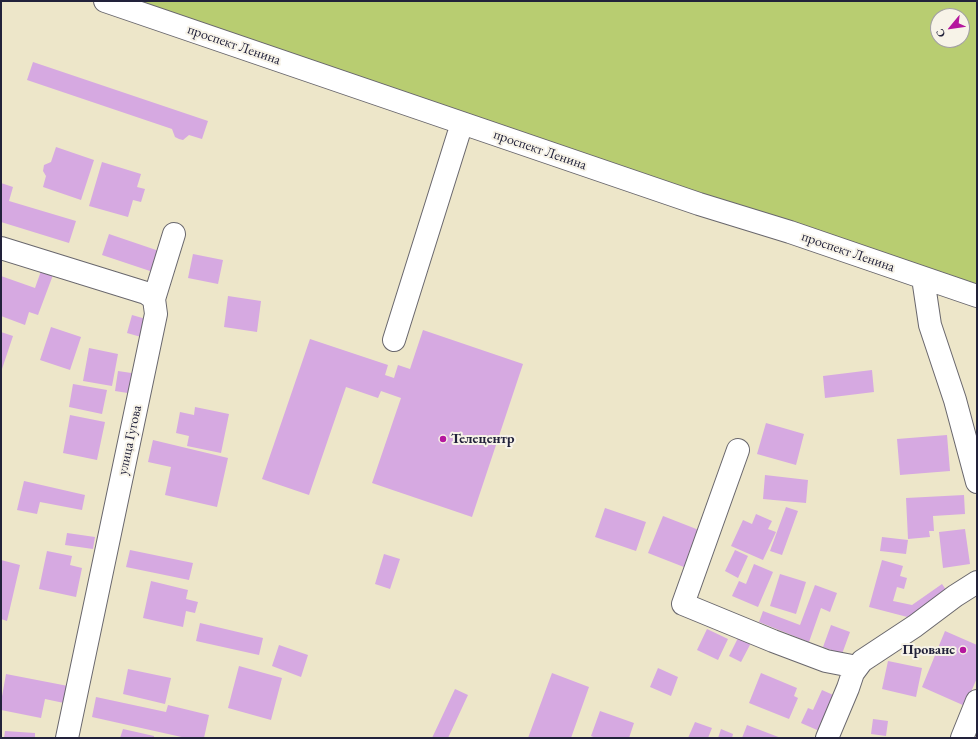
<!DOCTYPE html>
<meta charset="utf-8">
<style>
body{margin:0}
#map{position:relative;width:978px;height:739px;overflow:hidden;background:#ede6c9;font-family:"EB Garamond",serif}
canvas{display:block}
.frame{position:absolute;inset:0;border:2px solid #22223b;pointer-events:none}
.north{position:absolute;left:930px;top:8px;width:40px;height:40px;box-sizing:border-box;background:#f7f3e8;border:1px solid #a29fa3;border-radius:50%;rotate:241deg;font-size:11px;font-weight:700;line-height:16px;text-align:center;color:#22223b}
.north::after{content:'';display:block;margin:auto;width:14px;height:18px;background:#b5179e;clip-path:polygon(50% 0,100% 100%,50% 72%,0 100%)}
</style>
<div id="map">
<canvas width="978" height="739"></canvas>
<div class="frame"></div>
<div class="north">С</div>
</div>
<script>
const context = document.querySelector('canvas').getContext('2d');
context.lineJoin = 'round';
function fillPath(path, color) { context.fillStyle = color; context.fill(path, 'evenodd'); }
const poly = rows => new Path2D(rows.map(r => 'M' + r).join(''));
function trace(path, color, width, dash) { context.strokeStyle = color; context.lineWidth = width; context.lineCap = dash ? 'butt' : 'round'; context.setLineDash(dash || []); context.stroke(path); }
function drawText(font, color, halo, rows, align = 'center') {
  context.font = font + ' "EB Garamond",serif'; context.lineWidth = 4; context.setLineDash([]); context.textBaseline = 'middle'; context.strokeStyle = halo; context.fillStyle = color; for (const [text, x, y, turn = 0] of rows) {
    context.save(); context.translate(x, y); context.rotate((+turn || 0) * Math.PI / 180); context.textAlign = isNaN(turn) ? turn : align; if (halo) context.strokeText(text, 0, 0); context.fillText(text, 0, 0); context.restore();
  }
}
const green = poly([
 [105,1,977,1,977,296],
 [938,16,962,16,962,40,938,40]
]);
const building = poly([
 [33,62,208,121,202,139,189,135,183,140,179,139,175,137,172,129,27,80],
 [56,147,94,160,81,200,43,187,46,176,43,171,44,165,51,162],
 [102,162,141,174,137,187,145,189,141,202,133,200,128,217,89,206],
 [1,183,13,187,9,201,76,221,69,243,1,222],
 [109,234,162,252,156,273,102,255],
 [193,254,223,260,218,284,188,278],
 [41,271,53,275,38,315,29,312,25,325,1,316,1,276,35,288],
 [228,296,261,301,257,332,224,327],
 [132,315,146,319,141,337,127,333],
 [51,327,81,337,70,370,40,360],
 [423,330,523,364,472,517,372,483,401,398,381,391,378,398,346,387,309,495,262,479,310,339,388,365,385,375,394,378,398,365,410,369],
 [1,332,13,336,1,372],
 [89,348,118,354,112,386,83,381],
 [872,370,874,392,825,398,823,376],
 [118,371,138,374,134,394,115,391],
 [73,384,107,390,102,414,69,407],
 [195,407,229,414,221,453,187,446,189,436,176,433,180,412,194,415],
 [70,415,105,422,97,460,63,453],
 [766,423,804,434,796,465,757,454],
 [947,435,950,471,900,475,897,439],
 [153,440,228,458,217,507,165,495,171,467,148,462],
 [765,475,808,480,806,503,763,499],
 [24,481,85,495,82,510,40,502,37,514,17,510],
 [964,495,965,514,933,516,934,531,929,531,930,537,908,539,906,498],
 [786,507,798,511,782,555,770,551],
 [605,508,646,522,636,551,595,537],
 [756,514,772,521,768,529,776,532,763,560,731,546,743,520,752,524],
 [663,516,704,532,689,569,648,553],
 [965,529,970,564,943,568,939,532],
 [67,533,95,537,93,549,65,545],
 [882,537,908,540,906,554,880,551],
 [130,550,193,563,189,580,126,567],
 [735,550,748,556,738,578,725,571],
 [47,551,72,556,70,565,82,568,76,597,39,589],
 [384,554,400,559,390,589,375,584],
 [1,560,20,565,7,621,1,619],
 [882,560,903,566,900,576,907,578,904,589,897,587,893,601,912,605,942,584,949,594,915,619,869,607],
 [754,564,773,572,758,607,732,596,739,581,746,584],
 [780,574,806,582,796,614,770,606],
 [151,581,188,590,186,599,198,602,195,613,186,611,183,627,143,618],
 [815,585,837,593,830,612,821,608,809,642,759,622,763,611,800,625],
 [200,623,263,638,259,655,196,641],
 [831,625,850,632,842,654,823,647],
 [707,629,728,639,718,660,697,650],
 [945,631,977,645,977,678,965,706,922,687],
 [740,634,752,641,741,662,729,656],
 [279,645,308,655,301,677,272,666],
 [888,661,922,668,916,697,882,689],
 [239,666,282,678,271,720,228,708],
 [658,668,678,677,671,696,650,687],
 [128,669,171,678,165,704,123,694],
 [552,673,589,687,571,738,528,738],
 [761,673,797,688,794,696,798,698,789,719,749,703],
 [6,674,68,686,64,703,45,699,41,718,1,710,1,702],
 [455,689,468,695,448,738,432,738],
 [822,690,840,698,824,733,801,723,808,708,813,710],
 [96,697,166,712,168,705,209,715,204,738,186,738,92,717],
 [600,711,634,723,629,738,596,738,591,736],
 [873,719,888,721,886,736,871,734],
 [695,722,712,728,708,738,688,738],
 [747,725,781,738,742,738],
 [123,729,154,736,154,738,120,738],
 [721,729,733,734,732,738,718,738],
 [5,731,35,733,35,738,4,738]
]);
const minor = poly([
 [105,1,699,204,790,232,977,296],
 [1,248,146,293,154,299,156,314,67,738],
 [923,278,930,325,955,400,977,482],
 [154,299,174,234],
 [394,340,462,123],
 [738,450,683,604,773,641,826,661,857,667],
 [827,738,848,688,853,673,862,661,915,626,955,596,977,582],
 [962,738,977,701]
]);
const markers = [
 [443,439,4,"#b5179e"],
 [963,650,4,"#b5179e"]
];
const streetNames = [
 ["проспект Ленина",234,45,19],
 ["проспект Ленина",540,150,19],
 ["проспект Ленина",848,252,19],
 ["улица Гугова",130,440,-78]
];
const poiNames = [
 ["Телецентр",451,439],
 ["Прованс",955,650,"right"]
];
fillPath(green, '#b8cd71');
fillPath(building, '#d6a9e1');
trace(minor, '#69676d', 24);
trace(minor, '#fff', 22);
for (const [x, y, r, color] of markers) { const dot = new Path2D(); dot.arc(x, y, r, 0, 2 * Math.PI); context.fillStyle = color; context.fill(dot); trace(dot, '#f7f3e8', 1.5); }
drawText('14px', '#22223b', '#f7f3e8', streetNames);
drawText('bold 14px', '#22223b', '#f7f3e8', poiNames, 'left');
</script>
